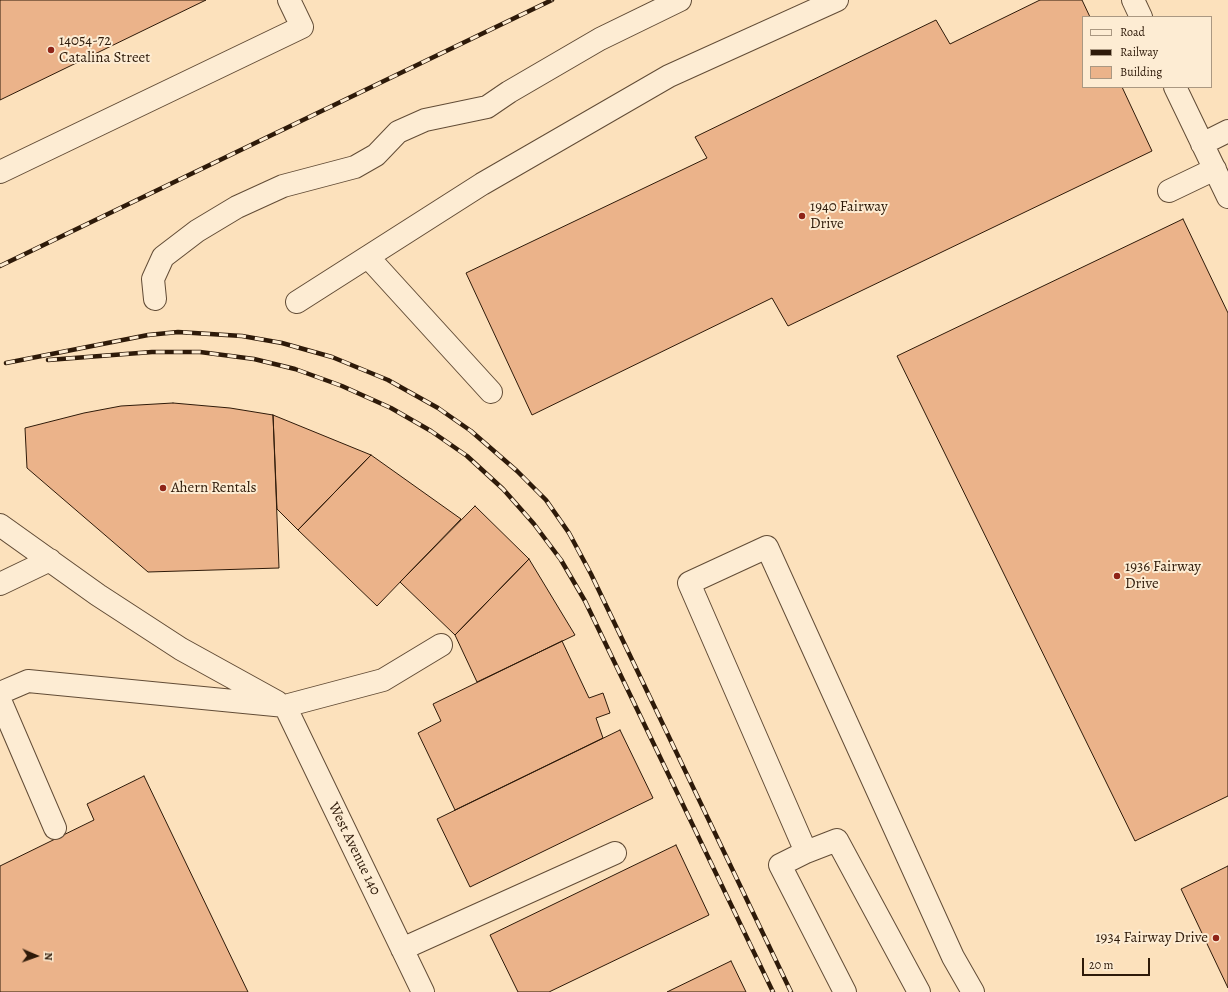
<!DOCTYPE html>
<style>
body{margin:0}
#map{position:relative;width:1228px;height:992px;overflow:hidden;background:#fce1bc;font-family:Alegreya,serif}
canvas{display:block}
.legend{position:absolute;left:1082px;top:16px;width:130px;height:72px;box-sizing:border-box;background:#fdecd3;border:1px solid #aa9882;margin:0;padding:5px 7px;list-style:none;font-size:12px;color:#2e1a09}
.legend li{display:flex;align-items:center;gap:8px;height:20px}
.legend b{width:20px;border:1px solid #aa9882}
.north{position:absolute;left:16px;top:936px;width:40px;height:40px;-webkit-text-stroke:3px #fdecd3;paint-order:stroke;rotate:92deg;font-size:11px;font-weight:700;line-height:16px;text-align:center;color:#2e1a09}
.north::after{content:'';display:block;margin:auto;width:14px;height:18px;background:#2e1a09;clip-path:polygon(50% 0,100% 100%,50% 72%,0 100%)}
.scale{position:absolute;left:1082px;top:958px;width:68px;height:18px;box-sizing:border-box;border:2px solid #2e1a09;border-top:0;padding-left:5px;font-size:12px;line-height:14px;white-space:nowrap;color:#2e1a09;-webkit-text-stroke:3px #fdecd3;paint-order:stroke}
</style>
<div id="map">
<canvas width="1228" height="992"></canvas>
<ul class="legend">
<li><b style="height:5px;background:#fdecd3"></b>Road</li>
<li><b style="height:5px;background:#2e1a09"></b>Railway</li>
<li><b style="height:11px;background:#ebb38a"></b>Building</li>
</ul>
<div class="north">N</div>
<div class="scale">20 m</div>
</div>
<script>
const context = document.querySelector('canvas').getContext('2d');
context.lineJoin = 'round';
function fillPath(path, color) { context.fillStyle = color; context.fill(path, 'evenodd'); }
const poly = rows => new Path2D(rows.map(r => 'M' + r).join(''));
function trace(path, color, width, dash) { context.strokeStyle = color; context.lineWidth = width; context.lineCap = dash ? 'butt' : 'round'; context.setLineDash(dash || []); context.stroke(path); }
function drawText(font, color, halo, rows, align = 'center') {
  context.font = font + ' Alegreya,serif'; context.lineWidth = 4; context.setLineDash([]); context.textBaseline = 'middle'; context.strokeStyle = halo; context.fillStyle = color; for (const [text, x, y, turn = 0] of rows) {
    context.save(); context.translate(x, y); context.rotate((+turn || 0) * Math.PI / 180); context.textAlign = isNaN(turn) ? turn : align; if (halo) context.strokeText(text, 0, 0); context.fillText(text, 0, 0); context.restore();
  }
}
const building = poly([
 [0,0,206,0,0,100,0,0],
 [1040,0,1082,0,1090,17,1083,17,1083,87,1122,87,1152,151,788,326,772,298,532,415,466,273,707,158,695,137,936,20,950,44,1040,0],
 [1183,219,1228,313,1228,796,1135,841,897,356,1183,219],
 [173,403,230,408,273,415,279,568,148,572,27,468,25,428,84,413,121,406,173,403],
 [273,415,371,455,298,530,277,509,273,415],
 [371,455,461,519,377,606,298,530,371,455],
 [475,506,529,559,455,635,400,582,475,506],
 [529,559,575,635,477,682,455,635,529,559],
 [562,641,589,698,603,693,610,713,596,718,603,738,455,810,418,733,441,721,433,704,562,641],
 [620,730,653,798,470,887,437,819,620,730],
 [144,776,248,992,0,992,0,866,94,820,87,804,144,776],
 [676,845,709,915,549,992,518,992,490,935,676,845],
 [1228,866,1228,988,1181,889,1228,866],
 [731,961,746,992,667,992,731,961]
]);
const minor = poly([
 [1133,0,1141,17],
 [1175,87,1228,197],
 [1202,144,1228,131],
 [0,172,302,27,289,0],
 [1169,191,1215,169],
 [368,257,491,392],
 [155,299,153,279,163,257,197,231,237,207,283,186,355,167,376,155,398,132,425,120,487,107,509,92,600,39,680,0],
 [297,302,482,184,669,76,837,0],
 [0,525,98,595,181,649,277,702],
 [0,584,50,560],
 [0,693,28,681,285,706,383,680,441,645],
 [0,700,55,828],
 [285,706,423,992],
 [806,852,837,840,919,992],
 [402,949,615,853],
 [845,992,780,865,806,852,689,583,767,547,953,957,973,992]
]);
const rail = poly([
 [0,266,552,0],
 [48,360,152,352,200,352,254,359,295,369,342,386,391,408,431,431,467,456,503,489,534,524,561,560,585,601,773,992],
 [6,363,148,335,178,332,242,336,282,343,332,357,388,380,438,408,471,431,517,471,546,500,569,533,591,574,791,992]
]);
const markers = [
 [51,50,4,"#8f2418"],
 [802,216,4,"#8f2418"],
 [163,488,4,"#8f2418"],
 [1117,576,4,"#8f2418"],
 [1216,938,4,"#8f2418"]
];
const poiNames = [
 ["14054-72",59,41],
 ["Catalina Street",59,58],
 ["1940 Fairway",810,207],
 ["Drive",810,224],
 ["Ahern Rentals",171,488],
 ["1936 Fairway",1125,567],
 ["Drive",1125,584],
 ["1934 Fairway Drive",1208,938,"right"]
];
const streetNames = [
 ["West Avenue 140",354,849,64]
];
fillPath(building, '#ebb38a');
trace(building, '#2e1a09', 1);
trace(minor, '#624c36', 24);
trace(minor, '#fdecd3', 22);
trace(rail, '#2e1a09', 4.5);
trace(rail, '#fdecd3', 3, [9]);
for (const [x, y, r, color] of markers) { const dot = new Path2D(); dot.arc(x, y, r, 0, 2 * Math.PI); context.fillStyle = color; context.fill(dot); trace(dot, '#fdecd3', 1.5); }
drawText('15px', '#2e1a09', '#fdecd3', poiNames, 'left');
drawText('15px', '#2e1a09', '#fdecd3', streetNames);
</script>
